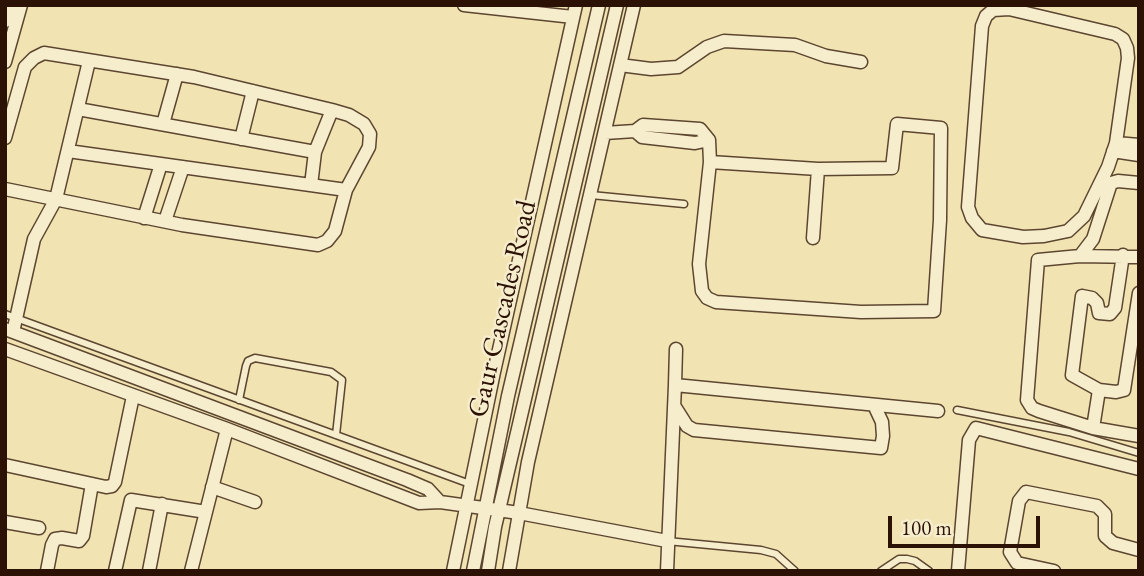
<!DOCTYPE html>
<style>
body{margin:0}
#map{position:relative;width:1144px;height:576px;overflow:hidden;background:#f1e3b2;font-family:"EB Garamond",serif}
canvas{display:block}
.frame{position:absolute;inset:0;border:7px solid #2b1205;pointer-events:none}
.scale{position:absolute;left:888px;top:516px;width:152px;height:32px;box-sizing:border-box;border:4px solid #2b1205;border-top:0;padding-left:9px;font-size:21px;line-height:24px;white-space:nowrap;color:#2b1205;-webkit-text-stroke:5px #f6edcd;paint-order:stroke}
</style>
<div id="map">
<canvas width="1144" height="576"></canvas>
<div class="frame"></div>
<div class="scale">100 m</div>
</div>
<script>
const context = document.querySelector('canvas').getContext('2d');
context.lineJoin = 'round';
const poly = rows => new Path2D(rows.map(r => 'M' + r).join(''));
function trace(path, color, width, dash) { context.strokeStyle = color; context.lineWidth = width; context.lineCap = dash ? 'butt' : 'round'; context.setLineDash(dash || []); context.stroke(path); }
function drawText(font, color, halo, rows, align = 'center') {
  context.font = font + ' "EB Garamond",serif'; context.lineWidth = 5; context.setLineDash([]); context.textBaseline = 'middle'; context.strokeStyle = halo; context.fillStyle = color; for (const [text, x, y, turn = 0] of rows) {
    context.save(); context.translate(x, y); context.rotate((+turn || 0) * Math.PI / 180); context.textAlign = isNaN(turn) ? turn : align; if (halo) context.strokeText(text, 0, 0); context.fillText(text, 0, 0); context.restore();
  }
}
const service = poly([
 [591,195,684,204],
 [5,314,470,484],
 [239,400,246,366,248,361,255,358,331,372,342,380,336,435],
 [957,410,1069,432,1139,453],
 [667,541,761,550,776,554,795,571],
 [881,571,899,559,907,559,915,561,929,571]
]);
const minor = poly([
 [464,5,573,17],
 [1009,9,1115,34,1123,39,1127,48,1128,58,1116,143,1108,167,1084,216,1068,231,1044,236,1023,237,982,230,972,218,968,207,982,26,986,16,993,10,1009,9],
 [5,21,9,5],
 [5,62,21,5],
 [620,65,651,69,678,67,707,47,724,41,795,45,826,56,861,62],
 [78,109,315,152,311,185],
 [163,124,177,74],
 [635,131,643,125,700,129,709,140,710,162,699,264,702,291,707,298,716,302,861,312,934,311,940,220,941,128,897,124,892,168,818,169,813,238],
 [605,133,635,131,642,137,695,143,709,140],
 [5,138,25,67,34,58,44,53,194,77,332,110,349,115,364,124,370,134,369,147,346,190,335,231,327,241,318,245,182,225,5,189],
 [241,139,253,91],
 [1116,143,1139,145],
 [68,151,346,190],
 [1113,151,1139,155],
 [315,152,332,110],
 [710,162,818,169],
 [1139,183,1118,181,1111,183,1093,239,1080,256,1139,257],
 [144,218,161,164],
 [165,221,183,167],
 [1080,256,1038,260,1027,400,1032,408,1039,411,1093,428,1139,436],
 [5,329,407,480,428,489,440,502],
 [13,332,34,239,56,199,89,61],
 [5,349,227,429,419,503,440,502,519,513,667,541],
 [675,385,676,349],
 [1099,390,1072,375,1082,296,1092,298,1097,303,1099,313,1110,314,1115,308,1123,255],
 [675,407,687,426,694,430,881,448,883,436,882,422,874,405],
 [1093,428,1099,390,1116,392,1124,390,1139,293],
 [5,465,106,487,112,486,115,482,133,396],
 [212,487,255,502],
 [5,522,39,528],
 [47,571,52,545,55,539,62,538,79,541,83,536,92,484],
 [115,571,131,500,206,512],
 [149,571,162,504],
 [191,571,227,429],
 [453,571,494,372,576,5],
 [473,571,508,396,599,5],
 [488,571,495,527,617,5],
 [509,571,528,462,634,5],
 [667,571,675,385,938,411],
 [958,571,969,440,976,428,1139,469],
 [1054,571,1017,563,1010,552,1019,501,1026,492,1097,506,1105,514,1105,536,1113,543,1139,550]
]);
const streetNames = [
 ["Gaur Cascades Road",503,309,-77]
];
trace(service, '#5c4630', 9);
trace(minor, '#5c4630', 15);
trace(service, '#f6edcd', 6);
trace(minor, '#f6edcd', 12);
drawText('28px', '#2b1205', '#f6edcd', streetNames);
</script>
